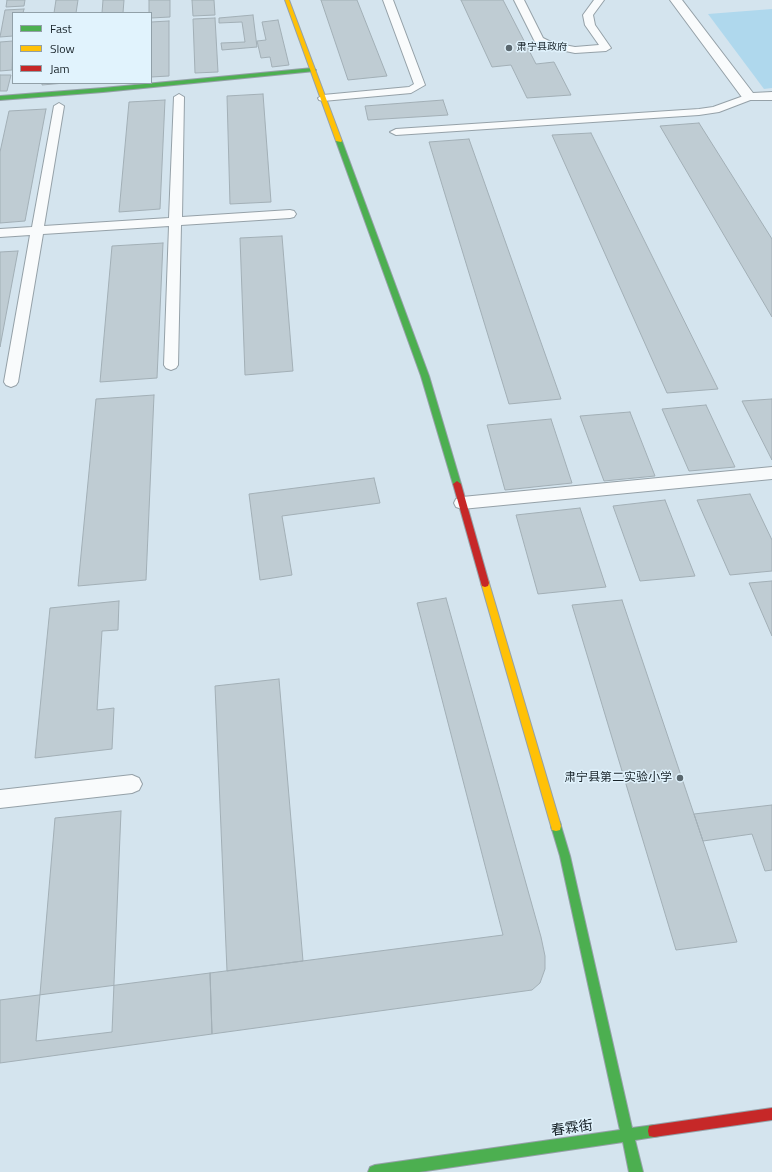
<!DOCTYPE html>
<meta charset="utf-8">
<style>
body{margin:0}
#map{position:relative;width:772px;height:1172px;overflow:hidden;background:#d4e4ee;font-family:"Titillium Web",sans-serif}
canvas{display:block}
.legend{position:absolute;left:12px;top:12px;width:140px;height:72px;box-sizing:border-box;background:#e1f3fd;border:1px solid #91a0a8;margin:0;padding:5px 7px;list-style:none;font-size:12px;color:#182329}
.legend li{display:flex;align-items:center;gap:8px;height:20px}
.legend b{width:20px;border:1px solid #91a0a8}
</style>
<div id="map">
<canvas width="772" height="1172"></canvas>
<ul class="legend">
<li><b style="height:5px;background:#4caf50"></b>Fast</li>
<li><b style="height:5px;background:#ffc107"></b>Slow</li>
<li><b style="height:5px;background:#c62828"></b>Jam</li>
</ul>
</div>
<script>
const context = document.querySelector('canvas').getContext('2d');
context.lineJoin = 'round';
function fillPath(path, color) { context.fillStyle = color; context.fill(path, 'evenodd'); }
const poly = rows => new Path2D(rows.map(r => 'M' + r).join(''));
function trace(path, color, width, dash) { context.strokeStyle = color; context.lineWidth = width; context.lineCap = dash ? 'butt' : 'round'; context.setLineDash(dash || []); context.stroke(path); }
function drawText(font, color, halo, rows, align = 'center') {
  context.font = font + ' "Titillium Web","Noto Sans SC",sans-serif'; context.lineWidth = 3; context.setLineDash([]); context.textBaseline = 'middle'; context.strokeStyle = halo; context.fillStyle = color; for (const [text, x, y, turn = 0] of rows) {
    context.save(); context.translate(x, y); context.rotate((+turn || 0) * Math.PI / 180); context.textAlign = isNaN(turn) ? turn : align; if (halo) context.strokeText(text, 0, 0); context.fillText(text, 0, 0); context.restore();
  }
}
const green = poly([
 [772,9,772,88,764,89,708,14]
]);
const building = poly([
 [7,0,25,0,24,6,6,7,7,0],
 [56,0,78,0,76,13,54,13,56,0],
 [103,0,124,0,123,13,102,13,103,0],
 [149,0,170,0,170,17,151,18,151,13,149,13,149,0],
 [192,0,214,0,215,15,193,16,192,0],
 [321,0,357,0,387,76,348,80,321,0],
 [461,0,503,0,536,64,554,62,571,95,527,98,511,65,492,67,461,0],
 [24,9,23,13,13,13,13,36,0,37,5,10,24,9],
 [253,15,257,47,222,50,221,43,245,42,242,22,219,23,219,18,253,15],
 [215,18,218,72,195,73,193,19,215,18],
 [278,20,289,65,272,67,270,57,261,58,257,41,266,40,262,22,278,20],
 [169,21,169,76,151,77,151,22,169,21],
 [13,41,12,70,0,71,0,42,13,41],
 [0,75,11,75,7,91,0,91,0,75],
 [42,83,65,83,42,85,42,83],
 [263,94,271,202,230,204,227,96,263,94],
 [165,100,160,209,119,212,129,102,165,100],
 [443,100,448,115,368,120,365,106,443,100],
 [46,109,25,221,0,223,0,152,9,111,46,109],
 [699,123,772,239,772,317,660,126,699,123],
 [591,133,718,389,667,393,552,135,591,133],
 [469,139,561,399,509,404,429,142,469,139],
 [282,236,293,371,245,375,240,238,282,236],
 [163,243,157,378,100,382,112,246,163,243],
 [18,251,0,347,0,252,18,251],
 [154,395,146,580,78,586,96,399,154,395],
 [772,399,772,460,742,401,772,399],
 [706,405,735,467,689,471,662,409,706,405],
 [630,412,655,476,604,481,580,416,630,412],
 [551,419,572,483,505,490,487,425,551,419],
 [374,478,380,503,282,516,292,575,260,580,249,494,374,478],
 [750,494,772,540,772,571,730,575,697,500,750,494],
 [665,500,695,576,640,581,613,506,665,500],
 [580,508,606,587,538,594,516,515,580,508],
 [772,581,772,636,749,583,772,581],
 [446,598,541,937,545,956,545,969,540,983,532,990,212,1034,210,973,503,935,417,603,446,598],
 [622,600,703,841,737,942,676,950,572,605,622,600],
 [119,601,118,630,102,631,97,710,114,708,112,749,35,758,50,608,119,601],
 [279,679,303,961,227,971,215,686,279,679],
 [772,805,772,870,765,871,752,834,703,841,694,814,772,805],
 [121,811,112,1032,36,1041,55,818,121,811],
 [210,973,212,1034,0,1063,0,1000,210,973]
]);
const lane = poly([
 [383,0,393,0,425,85,411,93,323,101,319,100,318,98,323,95,409,87,414,84,383,0],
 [514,0,524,0,543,38,553,43,575,47,599,45,585,25,583,15,594,0,604,0,593,15,595,25,611,48,606,51,575,53,546,47,535,42,514,0],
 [179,94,184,97,182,217,290,210,294,211,296,214,294,217,290,218,181,225,178,365,176,368,171,370,166,368,164,365,169,226,43,234,18,382,16,385,11,387,6,385,4,382,30,235,0,237,0,229,32,227,54,106,59,103,64,106,44,226,169,218,174,97,179,94],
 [749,94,753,95,754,97,753,99,719,112,699,115,396,135,390,132,396,129,699,109,713,107,749,94],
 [772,467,772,479,462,509,456,507,454,503,456,499,462,497,772,467],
 [132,775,139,778,142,784,139,790,132,793,0,808,0,790,132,775]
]);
const street = poly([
 [670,0,682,0,753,93,772,92,772,100,744,100,670,0]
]);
const fast = poly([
 [313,68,316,70,315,71,103,92,0,100,0,96,103,88,313,68],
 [339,139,342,141,429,376,461,484,460,486,457,487,453,484,421,376,336,141,339,139],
 [556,821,560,822,561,826,570,856,632,1128,654,1125,659,1126,660,1131,659,1136,654,1137,635,1140,643,1172,629,1172,623,1142,419,1172,368,1172,370,1167,375,1165,620,1130,560,856,551,826,552,822,556,821]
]);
const slow = poly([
 [285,0,289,0,342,141,341,142,336,141,285,0],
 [485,579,488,580,489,583,561,826,560,830,556,831,552,830,551,826,481,583,482,580,485,579]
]);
const jam = poly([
 [457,481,461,484,489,583,488,586,485,587,482,586,481,583,453,484,457,481],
 [772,1108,772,1120,654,1137,649,1136,648,1131,649,1126,654,1125,772,1108]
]);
const markers = [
 [509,48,4,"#5a676e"],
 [680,778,4,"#5a676e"]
];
const farPoinames = [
 ["肃宁县政府",517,48]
];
const poiNames = [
 ["肃宁县第二实验小学",672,778]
];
const nearStreetnames = [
 ["春霖街",572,1129,-8]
];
fillPath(green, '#afd8ed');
fillPath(building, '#bfccd3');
trace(building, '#a2afb6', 1);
trace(lane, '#95a1a8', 2);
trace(street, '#95a1a8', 2);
trace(fast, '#95a1a8', 2);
trace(slow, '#95a1a8', 2);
trace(jam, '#95a1a8', 2);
fillPath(lane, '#f9fbfc');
fillPath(street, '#f9fbfc');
fillPath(fast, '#4caf50');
fillPath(slow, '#ffc107');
fillPath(jam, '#c62828');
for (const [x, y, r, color] of markers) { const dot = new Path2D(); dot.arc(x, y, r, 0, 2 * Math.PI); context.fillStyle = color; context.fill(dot); trace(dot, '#e1f3fd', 1.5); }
drawText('10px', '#182329', '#e1f3fd', farPoinames, 'left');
drawText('12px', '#182329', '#e1f3fd', poiNames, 'right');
drawText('14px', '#182329', '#e1f3fd', nearStreetnames);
</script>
